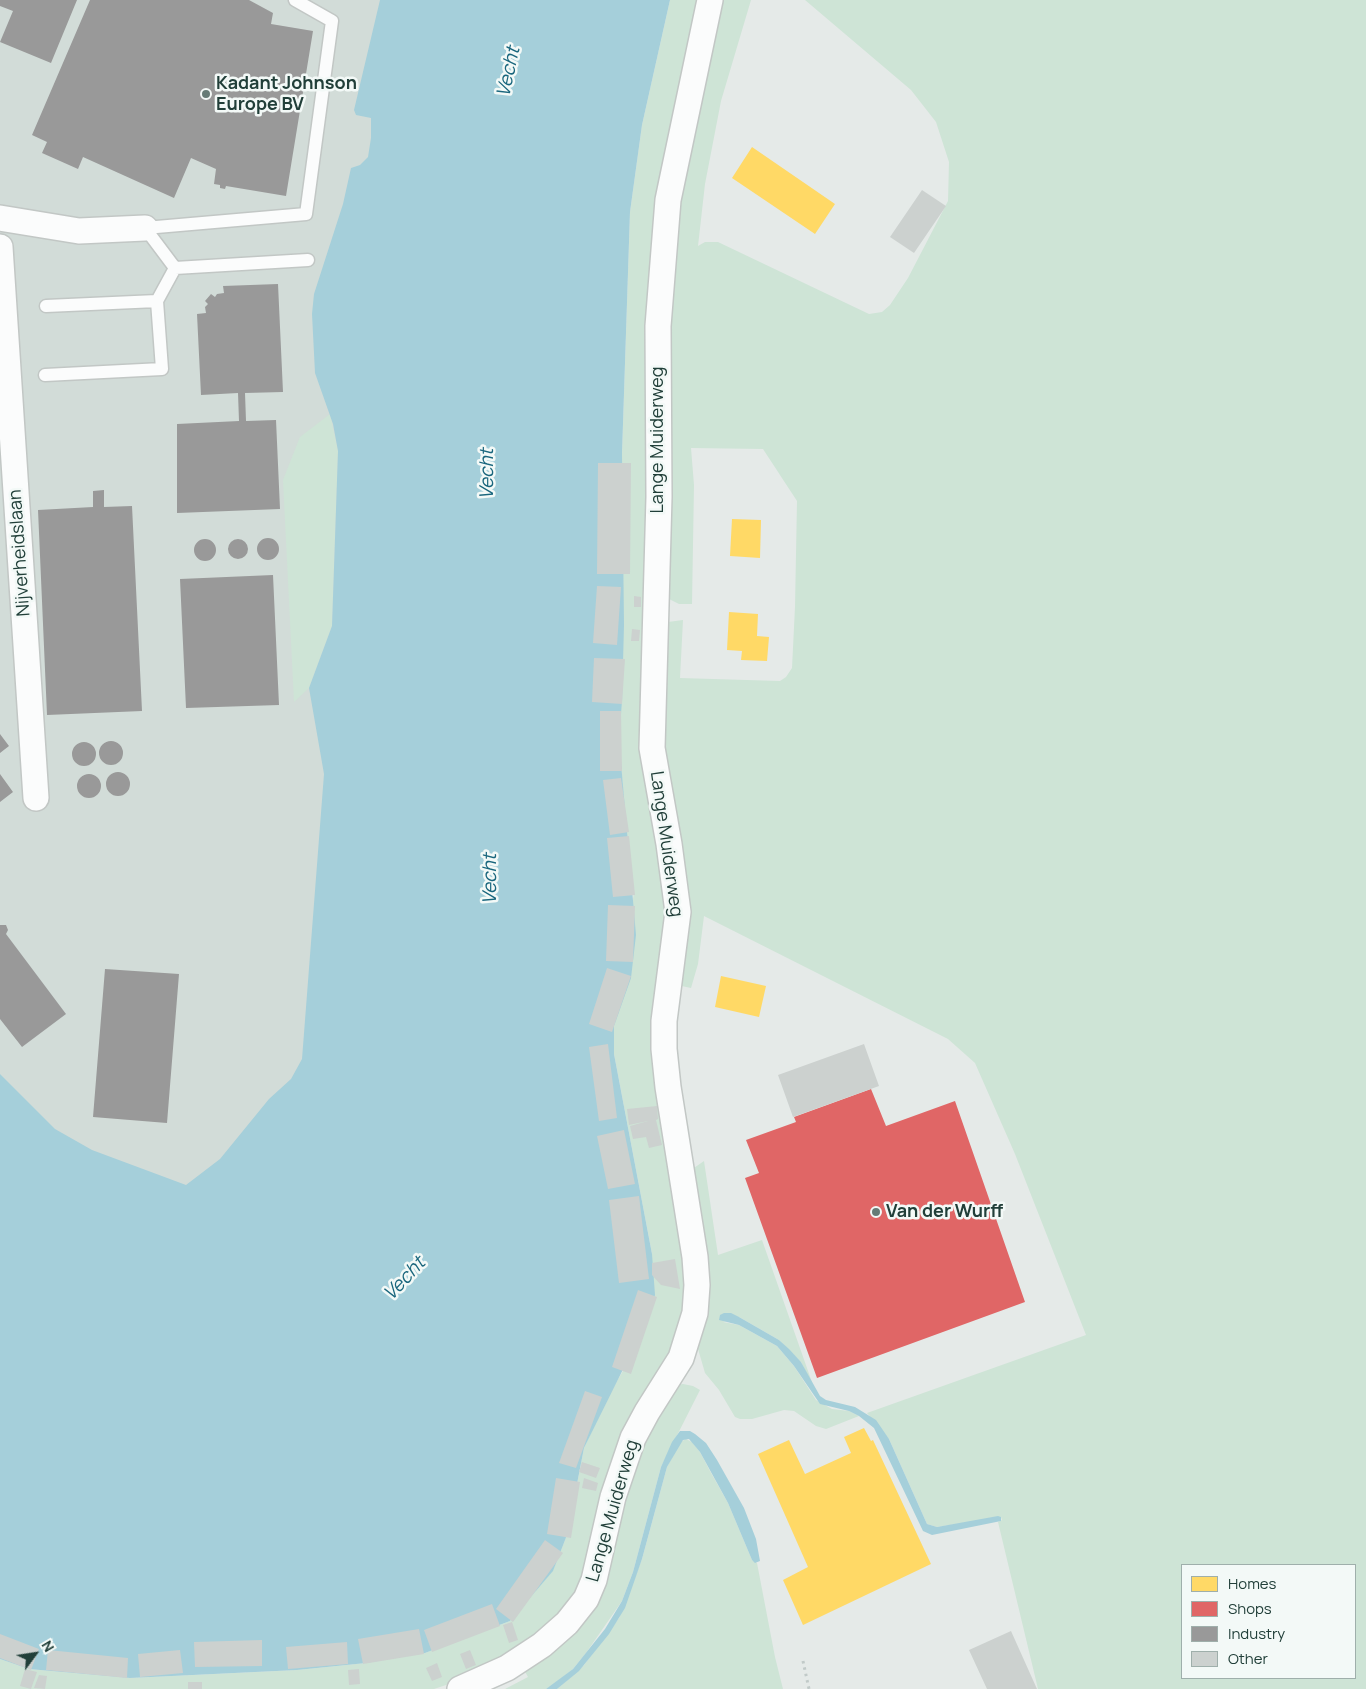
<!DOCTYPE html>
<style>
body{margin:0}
#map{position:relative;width:1366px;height:1689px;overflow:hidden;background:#e5eae8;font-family:Manrope,sans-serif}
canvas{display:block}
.legend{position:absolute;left:1181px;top:1564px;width:175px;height:115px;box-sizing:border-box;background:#f3f9f7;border:1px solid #9fafab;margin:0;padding:6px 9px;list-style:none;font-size:15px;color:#213f39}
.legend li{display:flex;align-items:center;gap:10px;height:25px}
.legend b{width:25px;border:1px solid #9fafab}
.north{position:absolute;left:10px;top:1629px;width:50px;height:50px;-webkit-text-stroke:4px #f3f9f7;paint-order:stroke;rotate:59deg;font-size:14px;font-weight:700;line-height:20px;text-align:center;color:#213f39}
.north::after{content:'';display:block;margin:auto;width:18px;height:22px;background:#213f39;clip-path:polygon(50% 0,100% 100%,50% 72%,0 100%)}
</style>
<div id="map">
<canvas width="1366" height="1689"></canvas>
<ul class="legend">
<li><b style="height:14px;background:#ffd966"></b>Homes</li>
<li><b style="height:14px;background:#e06666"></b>Shops</li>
<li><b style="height:14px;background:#999"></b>Industry</li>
<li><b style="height:14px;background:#ccd1cf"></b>Other</li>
</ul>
<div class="north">N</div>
</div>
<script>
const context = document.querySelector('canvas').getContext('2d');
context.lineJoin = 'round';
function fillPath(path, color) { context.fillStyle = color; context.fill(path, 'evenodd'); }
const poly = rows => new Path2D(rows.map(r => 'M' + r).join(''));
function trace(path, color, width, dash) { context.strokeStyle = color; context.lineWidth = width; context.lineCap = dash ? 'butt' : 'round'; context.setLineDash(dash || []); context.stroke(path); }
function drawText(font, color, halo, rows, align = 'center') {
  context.font = font + ' Manrope,sans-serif'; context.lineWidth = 5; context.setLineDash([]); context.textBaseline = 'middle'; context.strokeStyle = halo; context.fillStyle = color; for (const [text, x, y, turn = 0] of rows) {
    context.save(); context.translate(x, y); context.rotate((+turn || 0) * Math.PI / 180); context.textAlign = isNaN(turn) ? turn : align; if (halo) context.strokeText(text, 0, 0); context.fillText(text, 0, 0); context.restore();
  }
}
const built = poly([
 [0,0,487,0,345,1068,206,1226,0,1172]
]);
const green = poly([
 [670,0,708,0,654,288,668,888,686,1241,685,1317,589,1569,565,1614,479,1674,434,1689,0,1689,0,1659,29,1669,130,1678,297,1670,366,1663,425,1653,510,1621,553,1570,567,1535,584,1448,607,1398,627,1364,652,1254,614,1054,614,1026,634,892,626,827,619,740,622,454,630,212,642,125],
 [722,0,751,0,721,101,705,184,698,246,705,242,718,242,869,314,882,312,890,305,908,278,948,201,949,162,936,122,911,90,805,0,1366,0,1366,1689,1038,1689,998,1522,1002,1520,1001,1517,937,1527,927,1524,889,1439,867,1413,1086,1335,1015,1154,975,1063,948,1039,704,916,698,964,691,988,677,985,663,779,668,622,683,620,680,678,780,681,786,677,792,668,795,607,797,501,763,449,691,448,694,485,692,604,679,604,669,599,670,231],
 [1182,1565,1355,1565,1355,1678,1182,1678],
 [330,414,338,451,332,626,309,688,294,702,283,480,300,437],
 [704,1161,718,1255,762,1240,814,1388,801,1362,779,1340,739,1317,723,1322,739,1325,777,1346,794,1366,816,1400,832,1409,849,1411,859,1416,826,1429,816,1426,794,1411,784,1410,752,1419,740,1419,735,1417,719,1390,705,1373,696,1342,691,1170],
 [683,1384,693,1386,700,1390,661,1467,633,1572,622,1601,586,1653,573,1669,553,1685,546,1689,505,1689,528,1677,523,1668,555,1644,631,1464,674,1385],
 [686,1439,692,1442,700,1452,710,1471,728,1503,752,1560,757,1563,775,1657,783,1689,557,1689,584,1665,619,1618,642,1559,667,1467,680,1442]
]);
const water = poly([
 [380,0,670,0,642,125,630,212,622,454,624,625,622,701,619,740,636,935,631,978,614,1026,614,1054,652,1254,655,1295,646,1323,584,1448,567,1535,553,1571,510,1621,425,1653,366,1663,297,1670,130,1678,29,1669,0,1659,0,1074,55,1129,92,1150,186,1185,220,1159,269,1099,291,1079,302,1059,324,774,309,688,332,626,338,451,333,424,315,373,312,314,314,294,343,204,351,168,360,165,368,157,371,138,371,118,356,115,354,110],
 [724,1313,731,1313,739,1317,779,1340,789,1349,801,1362,820,1396,826,1400,855,1407,876,1420,889,1439,927,1524,937,1527,998,1516,1001,1517,1001,1521,932,1535,923,1531,874,1428,859,1416,849,1411,820,1404,794,1366,777,1346,739,1325,719,1320,720,1315],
 [680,1431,690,1431,695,1434,706,1443,717,1460,744,1508,756,1539,760,1561,755,1563,752,1560,728,1503,700,1452,689,1439,683,1440,667,1467,642,1559,625,1608,609,1634,579,1671,557,1689,546,1689,573,1669,605,1629,622,1601,633,1572,661,1467,672,1442]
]);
const homes = poly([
 [752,147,835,204,815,234,732,178],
 [732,519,761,520,760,558,730,556],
 [729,612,758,614,757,636,769,637,767,661,741,660,742,651,727,650],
 [721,976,766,986,759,1017,715,1007],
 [864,1428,871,1441,873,1440,931,1564,803,1625,783,1580,808,1567,758,1454,789,1440,805,1474,851,1453,844,1437]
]);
const shops = poly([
 [871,1089,886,1126,955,1101,1025,1302,817,1378,745,1178,759,1173,746,1140,796,1122,794,1117]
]);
const industry = poly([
 [0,0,77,0,51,63,0,42,13,11,0,6],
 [90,0,249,0,273,13,271,24,313,31,286,196,226,186,225,189,220,188,220,185,214,184,216,169,191,158,174,198,83,157,78,169,42,153,47,142,32,135],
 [278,284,283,392,245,393,246,421,276,420,280,509,177,513,177,424,239,421,238,393,201,395,197,314,206,313,205,307,208,304,205,301,211,294,215,297,217,294,224,293,223,286],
 [104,490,104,507,132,506,142,711,47,715,38,510,93,507,93,491],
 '257 549a11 11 0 1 1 22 0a11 11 0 1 1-22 0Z',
 '194 550a11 11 0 1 1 22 0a11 11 0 1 1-22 0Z',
 '228 549a10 10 0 1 1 20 0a10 10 0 1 1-20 0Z',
 [273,575,279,705,186,708,180,579],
 [0,734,9,746,0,753],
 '99 753a12 12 0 1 1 24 0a12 12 0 1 1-24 0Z',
 '72 754a12 12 0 1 1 24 0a12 12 0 1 1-24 0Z',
 '106 784a12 12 0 1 1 24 0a12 12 0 1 1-24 0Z',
 [0,774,13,792,0,802],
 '77 786a12 12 0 1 1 24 0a12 12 0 1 1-24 0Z',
 [0,925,6,925,8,930,6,934,66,1014,22,1047,0,1019],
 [105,969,179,974,167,1123,93,1117]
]);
const building = poly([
 [922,190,946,206,914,253,890,237],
 [598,463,631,463,630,574,597,574],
 [597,586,621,587,617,645,593,643],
 [634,596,641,597,641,607,634,607],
 [632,629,640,630,639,641,631,641],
 [594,658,625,659,622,704,592,702],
 [600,711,621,711,622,771,600,771],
 [621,778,629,832,610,835,603,780],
 [629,836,635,895,613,897,607,838],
 [608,905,635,906,633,962,606,961],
 [607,968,631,976,612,1032,589,1024],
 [608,1044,617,1118,599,1121,589,1047],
 [864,1044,879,1086,793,1117,778,1075],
 [657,1106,658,1119,656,1120,662,1145,649,1148,646,1137,633,1139,630,1126,648,1121,629,1125,627,1109],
 [624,1130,635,1184,608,1189,597,1136],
 [639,1196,649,1279,619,1283,609,1200],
 [675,1259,680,1289,661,1285,652,1275,652,1263],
 [638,1290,657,1297,631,1374,612,1367],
 [585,1391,602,1397,576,1468,559,1463],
 [582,1462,600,1468,596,1478,579,1472],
 [556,1478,580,1482,571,1538,547,1534],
 [584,1478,598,1483,596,1491,582,1488],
 [545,1540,563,1553,513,1622,496,1609],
 [492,1604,500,1626,432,1652,424,1630],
 [512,1622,518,1640,509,1643,503,1625],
 [419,1629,424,1654,363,1664,358,1639],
 [1011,1631,1037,1689,987,1689,969,1650],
 [0,1634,39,1649,31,1670,0,1658],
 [262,1640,262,1666,195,1667,194,1642],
 [347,1642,348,1664,288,1669,286,1647],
 [48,1650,128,1658,127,1678,46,1670],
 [180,1650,183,1673,140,1677,138,1654],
 [470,1650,476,1665,466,1669,460,1654],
 [437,1663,442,1677,432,1681,426,1668],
 [25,1669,37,1672,31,1689,20,1686],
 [359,1669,360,1684,349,1685,348,1670],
 [39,1675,47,1676,45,1689,34,1688],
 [188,1682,202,1682,202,1689,188,1689]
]);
const path = poly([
 [803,1661,809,1689]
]);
const lane = poly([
 [145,228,306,214,332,21,295,0],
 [145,228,175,268,308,260],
 [46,306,157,301,175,268],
 [45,375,162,369,157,301]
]);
const street = poly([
 [0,218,79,231,145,228],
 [0,247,36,798],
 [460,1689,507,1668,542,1645,567,1623,586,1599,594,1580,613,1497,633,1438,647,1412,681,1358,695,1313,697,1285,695,1257,668,1087,664,1049,664,1021,678,912,669,844,652,748,659,497,658,326,668,200,710,0]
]);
const markers = [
 [206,94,5,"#667b76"],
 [876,1212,5,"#667b76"]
];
const poiNames = [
 ["Kadant Johnson",216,84],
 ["Europe BV",216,105],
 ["Van der Wurff",886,1212]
];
const streetNames = [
 ["Lange Muiderweg",658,440,-90],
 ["Nijverheidslaan",20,553,-94],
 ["Lange Muiderweg",666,844,82],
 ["Lange Muiderweg",613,1511,-74]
];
const waterNames = [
 ["Vecht",509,72,-78],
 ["Vecht",488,474,-90],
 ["Vecht",491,879,-90],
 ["Vecht",405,1279,-47]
];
fillPath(built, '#d2dcd8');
fillPath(green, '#cee4d6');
fillPath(water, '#a5cfda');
fillPath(homes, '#ffd966');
fillPath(shops, '#e06666');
fillPath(industry, '#999');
fillPath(building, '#ccd1cf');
trace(lane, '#c2c7c5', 15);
trace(street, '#c2c7c5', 28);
trace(path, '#c1cac8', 3, [2.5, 4]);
trace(lane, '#fbfcfc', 12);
trace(street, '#fbfcfc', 25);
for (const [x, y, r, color] of markers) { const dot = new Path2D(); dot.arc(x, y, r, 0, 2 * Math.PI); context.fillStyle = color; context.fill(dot); trace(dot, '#f3f9f7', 2); }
drawText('bold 18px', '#213f39', '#f3f9f7', poiNames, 'left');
drawText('18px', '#213f39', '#f3f9f7', streetNames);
drawText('italic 19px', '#19667d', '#f3f9f7', waterNames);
</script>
